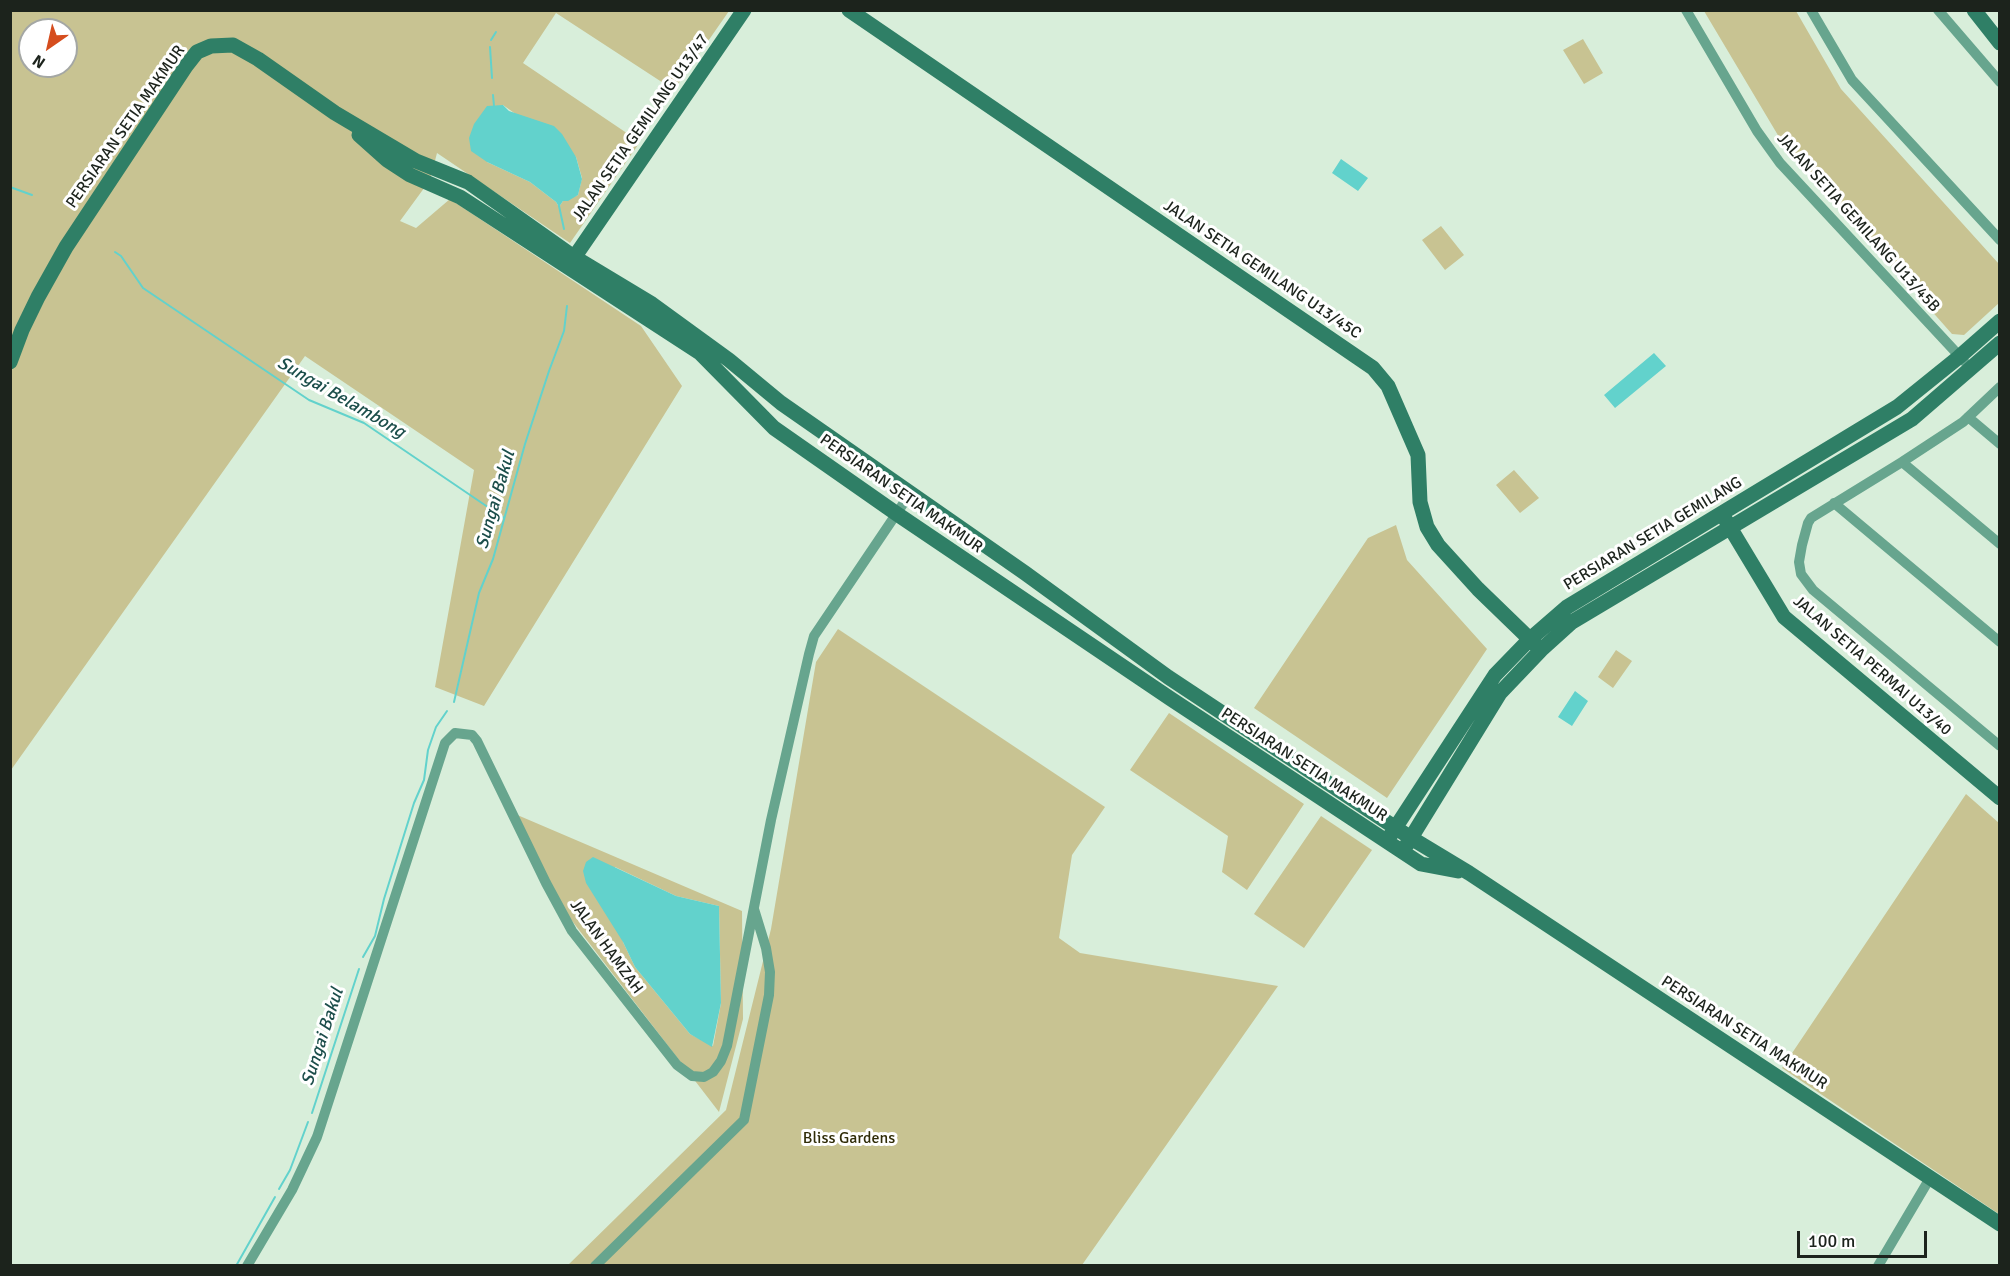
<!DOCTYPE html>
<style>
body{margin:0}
#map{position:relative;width:2010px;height:1276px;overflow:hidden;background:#d8eeda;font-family:Signika,sans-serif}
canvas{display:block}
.frame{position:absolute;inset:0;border:12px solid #1c231c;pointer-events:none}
.north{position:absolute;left:18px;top:18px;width:60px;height:60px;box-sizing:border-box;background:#fff;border:2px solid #a4a7a4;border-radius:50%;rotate:214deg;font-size:16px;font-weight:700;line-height:24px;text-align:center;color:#1c231c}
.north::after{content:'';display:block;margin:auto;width:21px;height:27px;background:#d54d1e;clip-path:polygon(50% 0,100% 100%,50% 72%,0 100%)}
.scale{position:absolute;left:1797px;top:1231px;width:130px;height:27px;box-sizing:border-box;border:3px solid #1c231c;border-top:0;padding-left:8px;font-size:18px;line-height:21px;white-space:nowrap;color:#1c231c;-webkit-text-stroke:4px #fff;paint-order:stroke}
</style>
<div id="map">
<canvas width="2010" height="1276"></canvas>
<div class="frame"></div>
<div class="north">N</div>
<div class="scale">100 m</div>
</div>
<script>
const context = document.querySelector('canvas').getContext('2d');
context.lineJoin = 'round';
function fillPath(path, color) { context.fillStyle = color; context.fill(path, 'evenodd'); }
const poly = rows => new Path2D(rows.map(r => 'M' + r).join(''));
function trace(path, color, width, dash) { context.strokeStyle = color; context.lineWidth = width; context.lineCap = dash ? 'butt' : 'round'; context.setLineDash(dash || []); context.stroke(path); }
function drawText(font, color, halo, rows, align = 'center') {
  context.font = font + ' Signika,sans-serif'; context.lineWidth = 6; context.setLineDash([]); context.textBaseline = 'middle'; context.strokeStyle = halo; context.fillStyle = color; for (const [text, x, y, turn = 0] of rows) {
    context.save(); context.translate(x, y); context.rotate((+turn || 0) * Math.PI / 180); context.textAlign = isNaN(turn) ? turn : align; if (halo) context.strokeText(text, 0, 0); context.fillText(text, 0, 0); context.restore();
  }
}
const green = poly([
 [11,11,729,11,674,90,556,13,523,63,640,142,570,243,437,153,430,180,400,221,416,228,450,199,641,326,682,386,484,706,435,687,474,470,305,356,11,770],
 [30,30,66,30,66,66,30,66],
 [503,105,576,157,582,178,578,195,563,201,559,207,556,202,530,182,487,162],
 [1704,11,1796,11,1841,89,1999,264,1999,303,1964,335,1952,334,1782,142],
 [1583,39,1603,73,1584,84,1563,50],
 [1441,226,1464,255,1445,270,1422,240],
 [1514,470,1539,498,1520,513,1496,485],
 [1396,525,1407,560,1487,649,1387,798,1254,708,1368,538],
 [838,629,1105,807,1072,855,1059,938,1080,953,1278,986,1082,1265,567,1266,726,1110,771,929,816,662],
 [1616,650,1632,661,1613,688,1598,677],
 [1169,713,1304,804,1247,890,1222,872,1228,836,1130,770],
 [1966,794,1999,823,1999,1214,1782,1068],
 [515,814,742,911,743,1019,719,1112,566,913],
 [615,867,676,896,719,906,721,1003,713,1046,690,1034,635,967,623,942],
 [1321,816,1372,850,1304,948,1254,914]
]);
const water = poly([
 [503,105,509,111,554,126,562,134,576,157,582,179,578,195,568,201,563,201,559,207,556,202,530,182,487,162,471,151,469,138,474,124,487,106],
 [1341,159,1368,178,1358,191,1332,173],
 [1654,353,1666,366,1615,408,1604,395],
 [1575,691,1588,701,1572,726,1558,717],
 [593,857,676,896,719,906,721,1003,712,1047,690,1034,635,967,623,942,586,883,583,871,586,862]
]);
const stream = poly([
 [491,40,496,32],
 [490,47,492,78],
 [493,95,494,106],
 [10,187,32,195],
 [559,206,564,229],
 [115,252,121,256,143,288,309,400,364,423,504,518],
 [454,702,479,593,493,559,525,444,549,371,564,331,567,306],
 [363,957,375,936,384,899,414,803,424,780,428,750,436,727,447,711],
 [312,1113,359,969],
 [279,1189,290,1170,308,1122],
 [236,1266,275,1197]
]);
const street = poly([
 [1686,10,1757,131,1780,163,1964,361],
 [1811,10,1852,80,2000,240],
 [1938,10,2000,82],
 [2000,387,1963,422,1902,462,1811,518,1808,523,1802,545,1799,562,1801,574,1813,590,2000,746],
 [1968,417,2000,444],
 [1902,462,2000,544],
 [1834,503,2000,642],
 [247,1266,292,1190,317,1137,445,743,455,733,472,735,477,741,546,883,572,931,677,1065,692,1076,704,1077,713,1072,721,1061,727,1046,771,820,809,654,814,636,905,501],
 [595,1266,744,1120,769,995,770,972,766,948,754,909],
 [1878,1266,1930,1178]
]);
const secondary = poly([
 [849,10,1373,368,1388,386,1418,455,1420,502,1427,527,1438,545,1478,589,1541,650],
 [1974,10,2000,43],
 [359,135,387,160,410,175,460,197,700,353,774,428,897,514,1171,699,1421,864,1458,871],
 [569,265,744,10],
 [10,362,22,330,38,297,66,247,186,66,197,52,211,46,233,45,258,59,335,113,416,161,468,182,574,257,652,304,729,360,781,403,1025,573,1168,677,1411,838,1469,873,2000,1224],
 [1725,519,1784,617,2000,798],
 [1390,836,1495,675,1529,640,1567,607,1897,407,1959,357,2000,321],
 [1406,846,1500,693,1541,650,1572,622,1912,419,2000,343]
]);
const streetNames = [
 ["PERSIARAN SETIA MAKMUR",126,127,-55],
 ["JALAN SETIA GEMILANG U13/47",641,128,-55],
 ["JALAN SETIA GEMILANG U13/45B",1858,223,48],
 ["JALAN SETIA GEMILANG U13/45C",1262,270,34],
 ["PERSIARAN SETIA MAKMUR",901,494,35],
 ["PERSIARAN SETIA GEMILANG",1653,534,-31],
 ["JALAN SETIA PERMAI U13/40",1872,666,41],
 ["PERSIARAN SETIA MAKMUR",1304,765,33],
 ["JALAN HAMZAH",606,947,54],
 ["PERSIARAN SETIA MAKMUR",1744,1033,33]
];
const parkNames = [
 ["Bliss Gardens",849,1139]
];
const waterNames = [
 ["Sungai Belambong",341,398,30],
 ["Sungai Bakul",496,500,-74],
 ["Sungai Bakul",323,1037,-72]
];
fillPath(green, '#c8c392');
fillPath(water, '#62d2cc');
trace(stream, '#62d2cc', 2);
trace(street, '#67a58e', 10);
trace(secondary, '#2f7f66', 15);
drawText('16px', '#1c231c', '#fff', streetNames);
drawText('16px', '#302c08', '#fff', parkNames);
drawText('italic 18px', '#1c4e4b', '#fff', waterNames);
</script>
